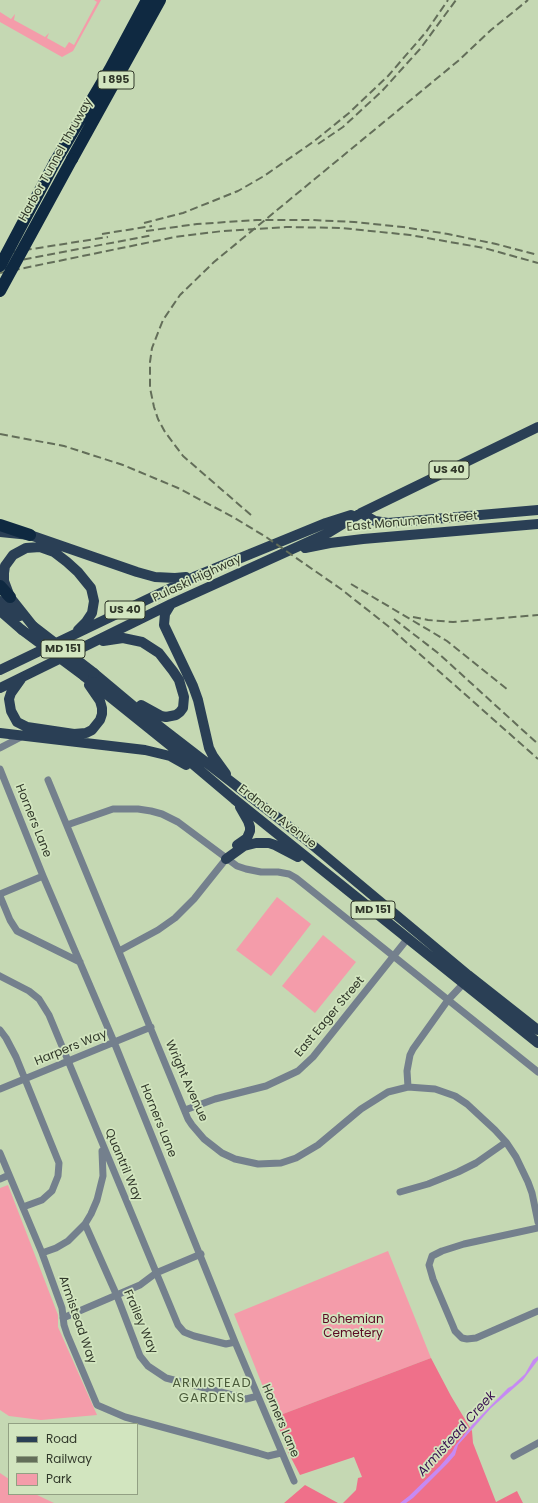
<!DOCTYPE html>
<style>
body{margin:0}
#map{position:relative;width:538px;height:1503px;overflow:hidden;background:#c5d8b3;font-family:Poppins,sans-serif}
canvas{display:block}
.legend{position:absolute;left:8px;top:1423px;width:130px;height:72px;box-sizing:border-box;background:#d2e5bf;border:1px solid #92a083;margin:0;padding:5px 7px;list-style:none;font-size:12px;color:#31382a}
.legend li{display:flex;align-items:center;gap:8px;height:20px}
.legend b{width:20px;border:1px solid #92a083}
</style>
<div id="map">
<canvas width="538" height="1503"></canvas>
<ul class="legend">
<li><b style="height:5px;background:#2a3f55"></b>Road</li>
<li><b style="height:5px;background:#636e59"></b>Railway</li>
<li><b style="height:11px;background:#f49caa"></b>Park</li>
</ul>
</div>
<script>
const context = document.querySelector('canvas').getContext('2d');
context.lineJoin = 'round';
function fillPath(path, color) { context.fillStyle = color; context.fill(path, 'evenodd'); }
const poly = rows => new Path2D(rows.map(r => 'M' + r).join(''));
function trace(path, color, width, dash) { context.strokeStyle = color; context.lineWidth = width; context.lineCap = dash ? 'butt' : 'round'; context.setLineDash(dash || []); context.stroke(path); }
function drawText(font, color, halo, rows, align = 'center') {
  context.font = font + ' Poppins,sans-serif'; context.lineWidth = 3.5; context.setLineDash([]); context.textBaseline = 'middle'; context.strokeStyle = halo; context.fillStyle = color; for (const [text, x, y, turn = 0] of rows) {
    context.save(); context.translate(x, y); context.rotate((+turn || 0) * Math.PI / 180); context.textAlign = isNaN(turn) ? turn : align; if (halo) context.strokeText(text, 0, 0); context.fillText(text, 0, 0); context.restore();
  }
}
const green = poly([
 [94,0,101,0,73,51,62,57,0,22,0,12,11,19,15,14,14,20,45,37,49,33,47,38,65,48,69,42,74,45,97,2],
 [277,897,311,924,271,976,236,950],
 [323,935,356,962,315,1013,282,986],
 [8,1185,58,1315,58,1327,97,1415,41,1420,9,1416,0,1410,0,1188],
 [388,1251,431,1358,275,1417,234,1314],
 [0,1473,9,1479,9,1494,35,1494,54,1503,0,1503]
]);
const forest = poly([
 [431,1358,451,1396,472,1431,473,1443,496,1502,517,1491,523,1503,343,1503,356,1490,358,1478,362,1477,354,1457,300,1475,288,1452,275,1417],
 [305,1485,338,1503,284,1503]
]);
const water = poly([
 [538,1356,538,1360,523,1380,491,1408,458,1445,455,1455,448,1463,413,1498,406,1503,400,1503,409,1496,440,1466,452,1452,455,1446,472,1425,508,1388,512,1386,525,1374,533,1360]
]);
const minor = poly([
 [0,748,23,736],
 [0,769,43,876,114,1042,235,1342,294,1481],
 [48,780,188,1119,192,1125,204,1139,222,1153,235,1159,258,1164,281,1163,296,1158,318,1145,361,1109,388,1092,408,1087,435,1089,455,1096,467,1104,495,1130,506,1142,516,1157,528,1182,532,1193,538,1222],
 [67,825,113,809,138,809,151,811,162,814,178,822,237,866,246,869,261,872,278,872,289,874,296,878,538,1072],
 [0,894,43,876],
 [0,896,10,920,17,931,80,962],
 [119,951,158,930,175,918,194,899,226,859],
 [0,976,29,991,39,999,49,1015,178,1325,184,1332,194,1336,226,1344,235,1342],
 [0,1030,6,1038,16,1057,59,1163,58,1176,52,1191,42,1200,23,1207],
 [408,1087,407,1071,410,1055,413,1049,448,1000,464,983],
 [0,1089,151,1027],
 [185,1110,215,1099,266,1086,298,1071,313,1057,408,938],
 [0,1153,42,1253,62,1308,64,1325,67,1334,97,1405,125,1417,258,1453,268,1456,281,1453],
 [0,1179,9,1175],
 [400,1192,428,1184,458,1172,476,1163,506,1142],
 [85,1224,117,1296,140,1356,148,1366,166,1378,240,1397,246,1399,258,1396],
 [538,1228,464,1244,442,1251,432,1256,429,1265,433,1279,453,1326,455,1331,462,1338,467,1339,476,1338,538,1311],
 [42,1253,56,1248,68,1241,85,1224,91,1214,97,1200,103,1176,102,1151],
 [63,1318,140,1285,156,1273,201,1254],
 [514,1456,538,1443]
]);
const primary = poly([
 [361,513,375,521,388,523,538,510],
 [0,532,30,535,137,572,155,577,175,578,186,577],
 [305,548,330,543,363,539,538,524],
 [0,601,20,616],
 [171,604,165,614,164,625,193,686,198,700,209,748,213,756,226,774],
 [0,611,22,630],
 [33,626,10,597,4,581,4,573,5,566,13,555,26,548,40,547,54,552,67,562,78,572,91,588,94,601,92,613,86,622,78,630],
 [103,641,123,638,142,642,159,653,173,671,179,680,184,697,183,708,180,712,176,715,166,717,161,716,141,705],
 [0,670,194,577,326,523,351,515],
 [94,673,137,709,304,838,468,975,538,1030],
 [84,676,176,750,234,799,538,1043],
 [21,679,11,693,9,699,11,711,17,722,27,727,74,734,86,733,92,730,100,720,102,714,102,708,100,701,89,685],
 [0,688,171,604,328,533,361,513,538,427],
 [0,733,145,750,170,756,186,765],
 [237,845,247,838,250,831,250,827,248,821,240,807],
 [226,859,244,846,256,843,269,843,275,845,298,857]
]);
const motorway = poly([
 [72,159,160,0],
 [55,162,110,69,147,0],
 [0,525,30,535],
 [0,586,10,597]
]);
const rail = poly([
 [318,144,343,127,382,91,420,49,456,0],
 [144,223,183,213,238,191,264,176,313,142,349,113,388,76,426,32,448,0],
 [146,231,197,224,257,220,311,220,354,222,403,227,448,234,496,244,538,255],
 [102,234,152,226],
 [0,254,108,237],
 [0,264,153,235],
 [0,273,175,237,223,231,286,227,342,228,410,235,484,248,538,263],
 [0,434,64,446,123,465,178,488,233,517,266,537,341,589,388,626,538,759],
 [251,515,183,456,165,432,158,419,154,407,150,388,150,362,152,348,163,320,180,295,214,262,458,61,491,30,528,0],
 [351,584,447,641,508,690],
 [413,617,428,620,453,622,538,615],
 [394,619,438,653,538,744]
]);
const primaryBridge = poly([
 [33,626,94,673],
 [22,630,84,676]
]);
const motorwayBridge = poly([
 [0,266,55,162],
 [0,291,72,159]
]);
const shields = [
 [116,80,36],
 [449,470,40],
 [125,610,40],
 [63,649,44],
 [373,910,44]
];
const shieldNames = [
 ["I 895",116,80],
 ["US 40",449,470],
 ["US 40",125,610],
 ["MD 151",63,649],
 ["MD 151",373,910]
];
const streetNames = [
 ["Harbor Tunnel Thruway",56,160,-61],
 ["East Monument Street",412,522,-5],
 ["Pulaski Highway",197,579,-25],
 ["Erdman Avenue",277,817,38],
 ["Horners Lane",33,821,68],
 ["East Eager Street",330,1017,-50],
 ["Harpers Way",71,1048,-22],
 ["Wright Avenue",186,1081,66],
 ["Horners Lane",158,1121,68],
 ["Quantril Way",123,1165,67],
 ["Armistead Way",77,1320,71],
 ["Frailey Way",140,1322,67],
 ["Horners Lane",280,1421,67]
];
const parkNames = [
 ["Bohemian",353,1320],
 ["Cemetery",353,1334]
];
const neighbourhoodNames = [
 ["ARMISTEAD",212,1384],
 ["GARDENS",212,1399]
];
const waterNames = [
 ["Armistead Creek",457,1434,-48]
];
fillPath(green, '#f49caa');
fillPath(forest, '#ef708a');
fillPath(water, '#c68af3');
trace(minor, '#74808d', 7);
trace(primary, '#2a3f55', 10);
trace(motorway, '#0f2941', 12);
trace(rail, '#636e59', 2, [8, 4]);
trace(primaryBridge, '#2a3f55', 10);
trace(motorwayBridge, '#0f2941', 12);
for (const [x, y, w] of shields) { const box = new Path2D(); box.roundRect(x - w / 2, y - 9, w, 18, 3); context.fillStyle = '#d2e5bf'; context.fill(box); trace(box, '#31382a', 1); }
drawText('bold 11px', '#31382a', null, shieldNames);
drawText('12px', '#31382a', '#d2e5bf', streetNames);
drawText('12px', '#5b0923', '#d2e5bf', parkNames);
context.letterSpacing = '1px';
drawText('13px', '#4c5c3b', '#d2e5bf', neighbourhoodNames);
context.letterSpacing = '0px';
drawText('italic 13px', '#3a1252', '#d2e5bf', waterNames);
</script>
